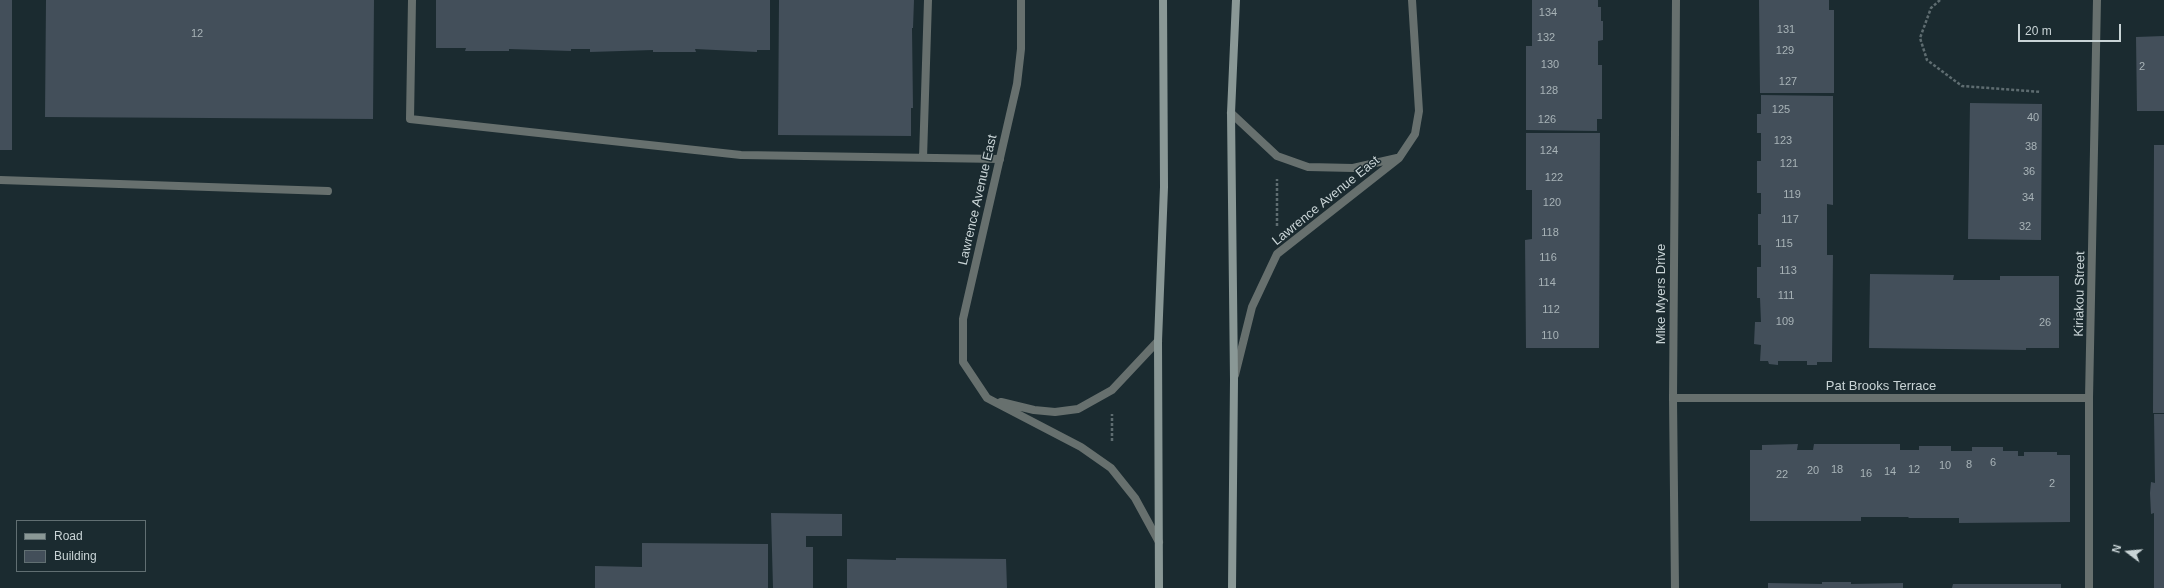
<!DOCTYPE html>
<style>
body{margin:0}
#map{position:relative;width:2164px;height:588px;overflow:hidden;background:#1b2b30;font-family:Helvetica,sans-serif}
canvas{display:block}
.legend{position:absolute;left:16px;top:520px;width:130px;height:52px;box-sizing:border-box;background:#1b2b30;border:1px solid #616f72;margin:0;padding:5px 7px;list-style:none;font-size:12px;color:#c9d4d6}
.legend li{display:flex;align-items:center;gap:8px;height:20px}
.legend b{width:20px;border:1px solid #616f72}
.north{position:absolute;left:2108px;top:532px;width:40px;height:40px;-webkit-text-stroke:3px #1b2b30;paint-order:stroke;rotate:286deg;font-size:11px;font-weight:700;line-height:16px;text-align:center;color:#c9d4d6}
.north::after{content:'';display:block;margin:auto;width:14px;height:18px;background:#c9d4d6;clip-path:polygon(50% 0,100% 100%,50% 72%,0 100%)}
.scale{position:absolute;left:2018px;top:24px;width:103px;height:18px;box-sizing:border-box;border:2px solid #c9d4d6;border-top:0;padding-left:5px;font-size:12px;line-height:14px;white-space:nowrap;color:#c9d4d6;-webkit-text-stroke:3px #1b2b30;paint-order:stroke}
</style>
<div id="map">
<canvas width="2164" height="588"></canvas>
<ul class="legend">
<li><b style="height:5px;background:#8a9896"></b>Road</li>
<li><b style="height:11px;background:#434f5a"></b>Building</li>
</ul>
<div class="north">N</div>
<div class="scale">20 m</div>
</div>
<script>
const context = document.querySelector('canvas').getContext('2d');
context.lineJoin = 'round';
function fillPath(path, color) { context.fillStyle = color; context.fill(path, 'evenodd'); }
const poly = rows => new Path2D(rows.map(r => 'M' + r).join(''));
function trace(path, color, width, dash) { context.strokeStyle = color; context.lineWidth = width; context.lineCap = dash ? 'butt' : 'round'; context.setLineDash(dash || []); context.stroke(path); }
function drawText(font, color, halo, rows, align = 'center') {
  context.font = font + ' Helvetica,sans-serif'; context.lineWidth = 3; context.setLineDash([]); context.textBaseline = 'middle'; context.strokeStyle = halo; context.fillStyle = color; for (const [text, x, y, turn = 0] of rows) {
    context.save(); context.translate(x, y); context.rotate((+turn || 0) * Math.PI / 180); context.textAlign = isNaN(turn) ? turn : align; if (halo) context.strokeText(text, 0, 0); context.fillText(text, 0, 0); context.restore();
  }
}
const building = poly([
 [0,0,12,0,12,150,0,150],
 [46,0,374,0,373,119,45,117],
 [436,0,770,0,770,50,757,50,757,52,695,49,696,52,653,52,653,50,590,52,590,49,571,49,571,51,509,49,509,51,465,51,466,48,436,48],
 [779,0,914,0,913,28,912,28,913,108,911,108,911,136,778,135],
 [1532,0,1598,0,1598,7,1601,7,1601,21,1603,21,1603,40,1598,41,1598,65,1602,65,1602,119,1597,119,1597,131,1526,130,1526,46,1532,46],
 [1759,0,1829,0,1829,10,1834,10,1834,93,1760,93],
 [2164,36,2164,111,2137,111,2136,37],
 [1761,95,1833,96,1833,205,1827,204,1827,255,1833,255,1832,362,1817,362,1817,365,1807,365,1807,361,1778,361,1778,365,1769,364,1768,361,1760,361,1761,345,1754,344,1755,322,1761,322,1760,298,1757,298,1757,267,1761,267,1761,245,1758,245,1758,214,1761,214,1761,193,1757,193,1757,161,1761,161,1761,133,1757,133,1757,114,1761,114],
 [1970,103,2042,104,2041,240,1968,239],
 [1526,133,1600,133,1599,348,1526,348,1525,240,1532,239,1532,190,1526,190],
 [2154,145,2164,145,2164,413,2153,413],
 [1870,274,1954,275,1953,280,2000,280,2000,276,2059,276,2059,348,2026,348,2026,350,1869,348],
 [2154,414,2164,414,2164,588,2154,588,2154,513,2151,514,2150,493,2151,482,2155,483],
 [1798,444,1797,450,1813,450,1814,444,1900,444,1900,450,1919,450,1919,446,1951,446,1951,451,1972,451,1972,447,2003,447,2003,451,2018,451,2018,456,2024,456,2024,452,2057,452,2057,455,2070,455,2070,522,1959,523,1959,518,1908,518,1909,517,1861,517,1861,521,1750,521,1750,450,1762,450,1762,445],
 [771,513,842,514,842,536,806,536,806,547,813,547,813,588,773,588],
 [642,543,768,544,768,588,595,588,595,566,642,567],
 [896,558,1006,559,1007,588,847,588,847,559,896,560],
 [1822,582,1851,582,1851,584,1903,583,1903,588,1768,588,1768,583,1822,584],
 [1953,584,2061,584,2061,588,1952,588]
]);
const path = poly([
 [1940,0,1931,8,1920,38,1927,60,1962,86,2041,92],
 [1277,226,1277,179],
 [1112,441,1112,414]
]);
const lane = poly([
 [412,0,410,119,741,155,1000,159],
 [923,158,928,0],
 [0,180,328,191]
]);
const street = poly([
 [1021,0,1021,49,1017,84,963,319,963,362,987,398,1081,447,1111,468,1135,498,1159,542],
 [1231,113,1277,156,1308,167,1353,168,1397,158],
 [1235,375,1252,307,1277,254,1399,158,1415,134,1419,111,1412,0],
 [1673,398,2089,398],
 [1001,402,1034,410,1055,412,1078,409,1112,390,1158,341],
 [1675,588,1673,398,1676,0],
 [2089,588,2089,398,2097,0]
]);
const secondary = poly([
 [1159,588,1158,341,1164,187,1163,0],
 [1232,588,1234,380,1231,113,1236,0]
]);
const numberNames = [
 ["134",1548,13],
 ["131",1786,30],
 ["12",197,34],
 ["132",1546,38],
 ["129",1785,51],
 ["130",1550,65],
 ["2",2142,67],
 ["127",1788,82],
 ["128",1549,91],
 ["125",1781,110],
 ["40",2033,118],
 ["126",1547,120],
 ["123",1783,141],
 ["38",2031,147],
 ["124",1549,151],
 ["121",1789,164],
 ["36",2029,172],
 ["122",1554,178],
 ["119",1792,195],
 ["34",2028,198],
 ["120",1552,203],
 ["117",1790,220],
 ["32",2025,227],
 ["118",1550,233],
 ["115",1784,244],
 ["116",1548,258],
 ["113",1788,271],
 ["114",1547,283],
 ["111",1786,296],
 ["112",1551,310],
 ["109",1785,322],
 ["26",2045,323],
 ["110",1550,336],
 ["6",1993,463],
 ["8",1969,465],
 ["10",1945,466],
 ["18",1837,470],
 ["12",1914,470],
 ["20",1813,471],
 ["14",1890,472],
 ["16",1866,474],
 ["22",1782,475],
 ["2",2052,484]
];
const streetNames = [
 ["Lawrence Avenue East",978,200,-77],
 ["Lawrence Avenue East",1326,201,-39],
 ["Mike Myers Drive",1661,294,-90],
 ["Kiriakou Street",2080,294,-89],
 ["Pat Brooks Terrace",1881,386]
];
fillPath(building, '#434f5a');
trace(path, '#5e6c70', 2.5, [3, 2]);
trace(lane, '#67706e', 8);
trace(street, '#67706e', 8);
trace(secondary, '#8a9896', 8);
drawText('11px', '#a8b3b7', null, numberNames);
drawText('13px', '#c9d4d6', '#1b2b30', streetNames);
</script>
